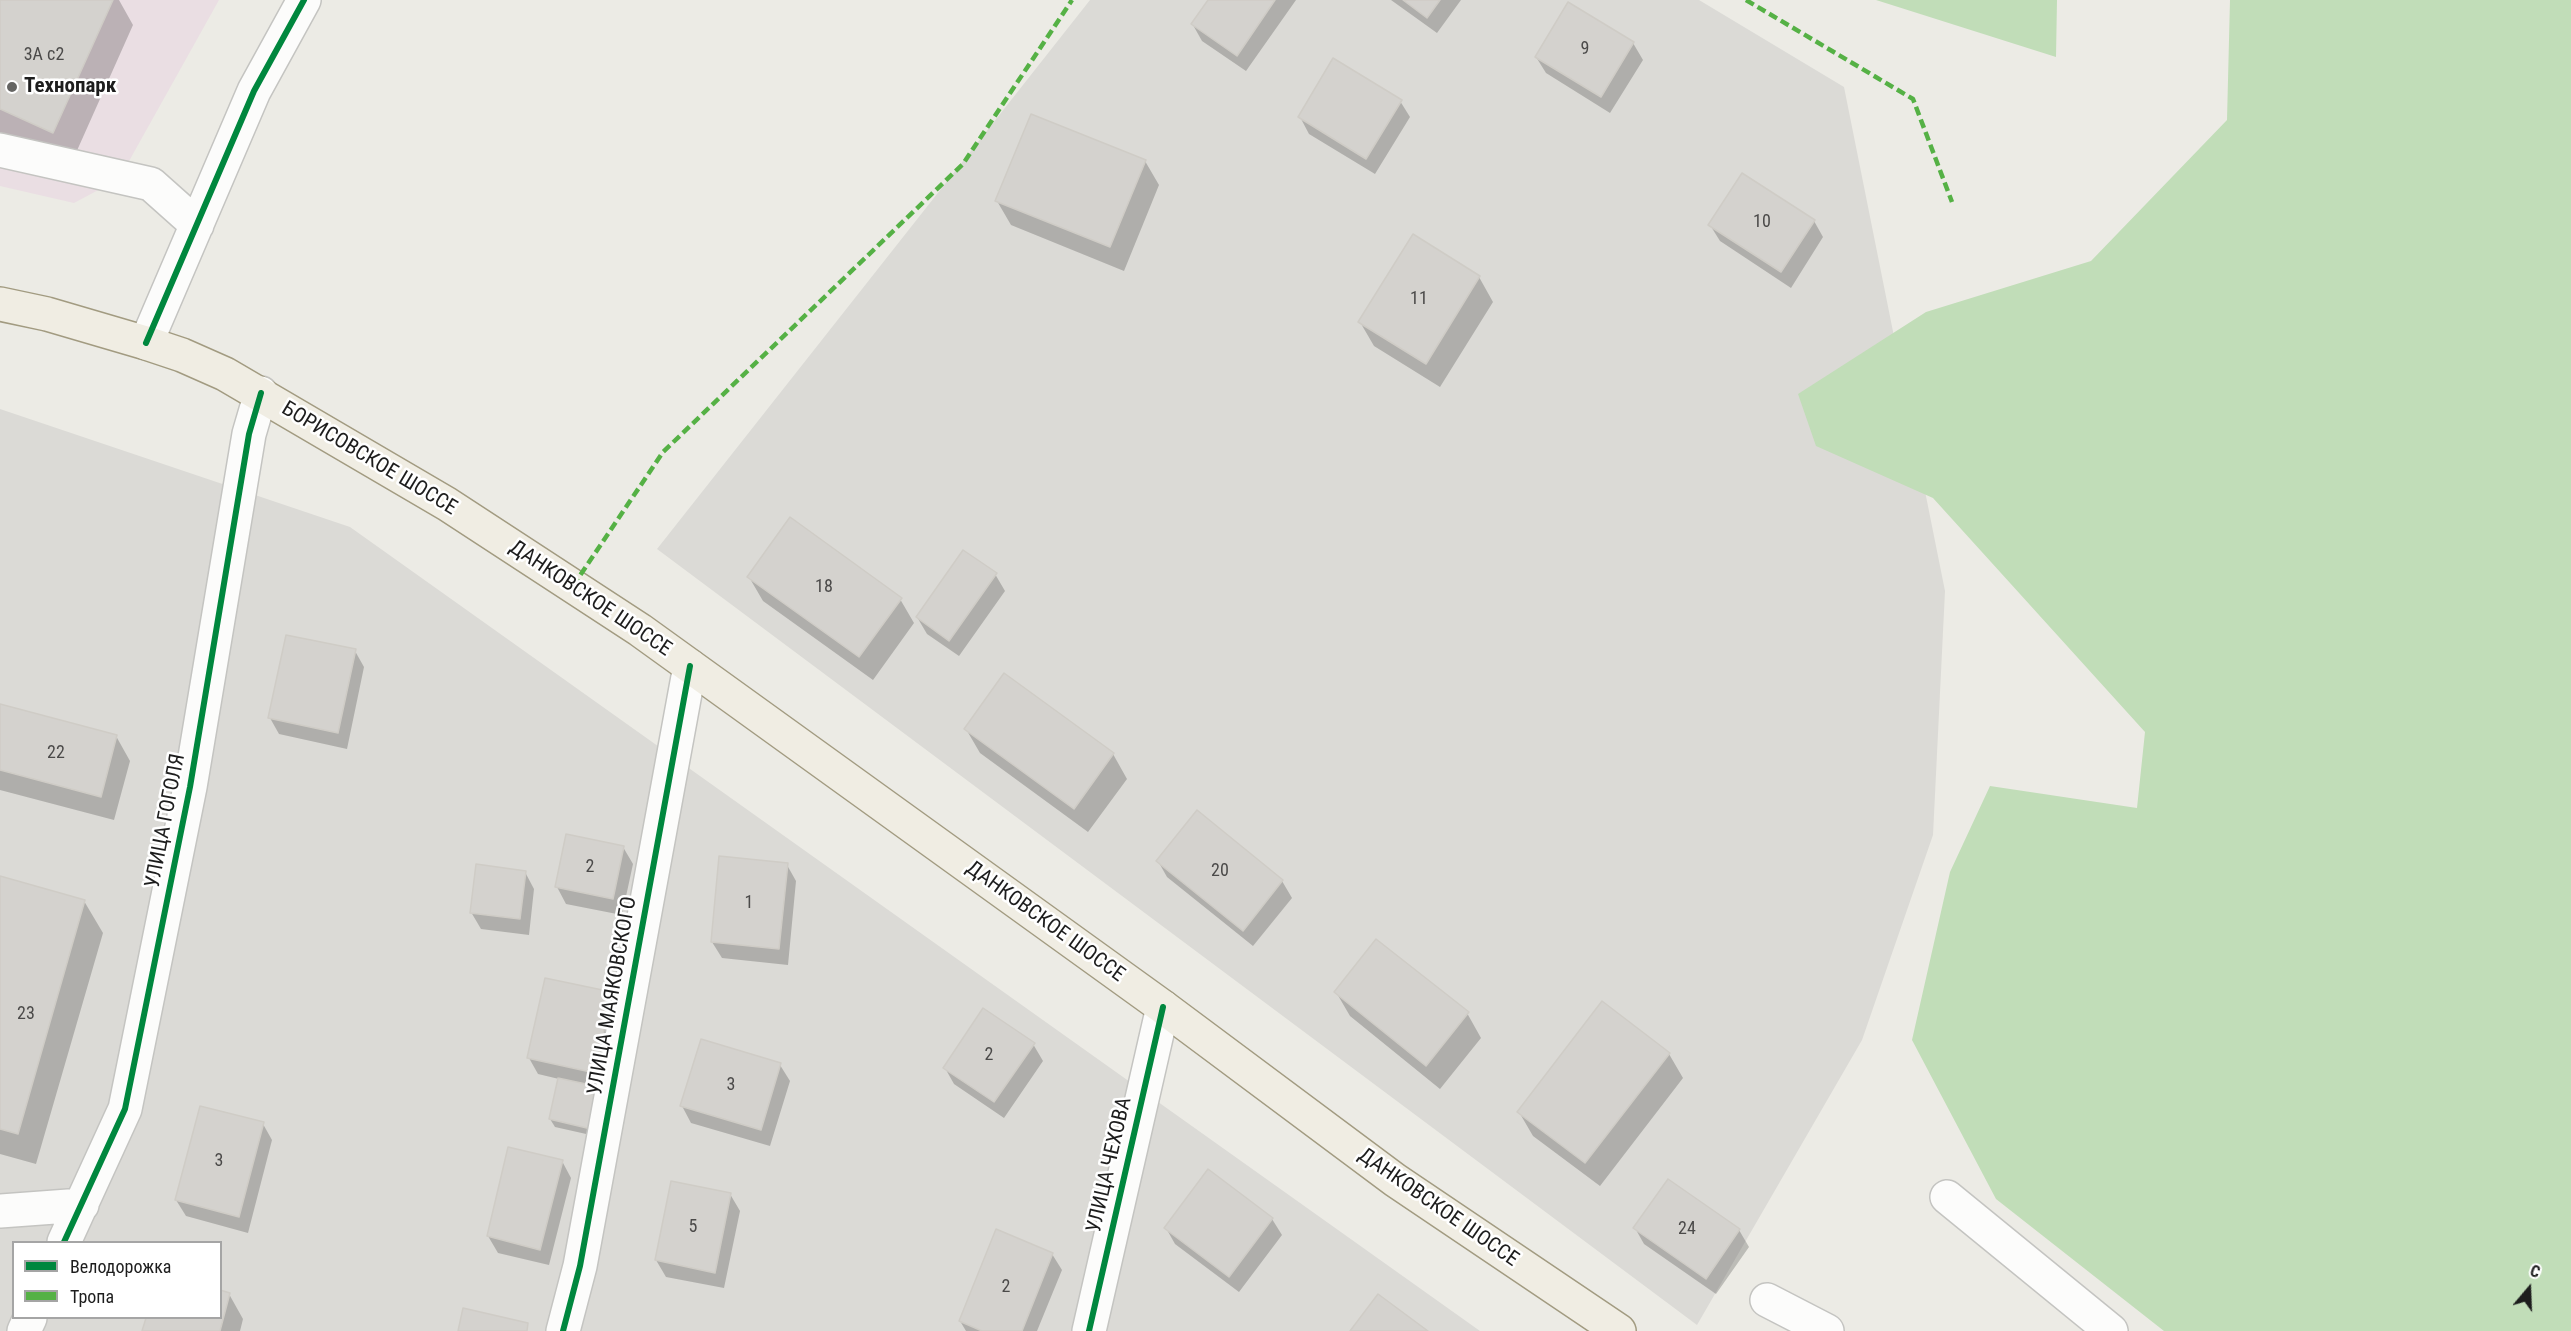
<!DOCTYPE html>
<meta charset="utf-8">
<style>
body{margin:0}
#map{position:relative;width:2571px;height:1331px;overflow:hidden;background:#ecebe5;font-family:"Roboto Condensed",sans-serif}
canvas{display:block}
.legend{position:absolute;left:12px;top:1241px;width:210px;height:78px;box-sizing:border-box;background:#fff;border:2px solid #a5a5a5;margin:0;padding:8px 10px;list-style:none;font-size:18px;color:#1d1d1d}
.legend li{display:flex;align-items:center;gap:12px;height:30px}
.legend b{width:30px;border:2px solid #a5a5a5}
.north{position:absolute;left:2499px;top:1259px;width:60px;height:60px;-webkit-text-stroke:4px #fff;paint-order:stroke;rotate:19deg;font-size:16px;font-weight:700;line-height:24px;text-align:center;color:#1d1d1d}
.north::after{content:'';display:block;margin:auto;width:21px;height:27px;background:#1d1d1d;clip-path:polygon(50% 0,100% 100%,50% 72%,0 100%)}
</style>
<div id="map">
<canvas width="2571" height="1331"></canvas>
<ul class="legend">
<li><b style="height:8px;background:#00873e"></b>Велодорожка</li>
<li><b style="height:8px;background:#55b145"></b>Тропа</li>
</ul>
<div class="north">С</div>
</div>
<script>
const context = document.querySelector('canvas').getContext('2d');
context.lineJoin = 'round';
function fillPath(path, color) { context.fillStyle = color; context.fill(path, 'evenodd'); }
const poly = rows => new Path2D(rows.map(r => 'M' + r).join(''));
function trace(path, color, width, dash) { context.strokeStyle = color; context.lineWidth = width; context.lineCap = dash ? 'butt' : 'round'; context.setLineDash(dash || []); context.stroke(path); }
function drawText(font, color, halo, rows, align = 'center') {
  context.font = font + ' "Roboto Condensed",sans-serif'; context.lineWidth = 5; context.setLineDash([]); context.textBaseline = 'middle'; context.strokeStyle = halo; context.fillStyle = color; for (const [text, x, y, turn = 0] of rows) {
    context.save(); context.translate(x, y); context.rotate((+turn || 0) * Math.PI / 180); context.textAlign = isNaN(turn) ? turn : align; if (halo) context.strokeText(text, 0, 0); context.fillText(text, 0, 0); context.restore();
  }
}
const residential = poly([
 [1090,0,1699,0,1844,87,1945,591,1933,835,1862,1040,1697,1325,657,549],
 [0,409,350,527,1480,1331,0,1331],
 [14,1242,220,1242,220,1318,14,1318]
]);
const industrial = poly([
 [0,0,219,0,119,179,74,203,0,186]
]);
const forest = poly([
 [1877,0,2057,0,2056,57,1876,0],
 [2230,0,2571,0,2571,1331,2164,1331,1996,1199,1912,1040,1950,872,1990,786,2137,808,2145,732,1933,498,1816,446,1798,394,1926,312,2091,261,2227,120]
]);
const shadow = poly([
 [0,0,119,0,133,25,71,164,0,132],
 [1210,0,1296,0,1246,71,1202,41,1193,25],
 [1391,0,1461,0,1437,33],
 [1568,4,1633,43,1643,60,1610,113,1546,73,1536,57],
 [1400,101,1410,117,1375,174,1309,134,1300,117],
 [1145,161,1159,185,1124,271,1011,225,997,201],
 [1814,221,1823,237,1791,288,1720,241,1710,225],
 [1479,277,1493,302,1440,387,1374,346,1360,322],
 [995,574,1005,591,959,656,927,634,917,617],
 [749,577,900,599,914,623,873,680,763,601],
 [355,651,364,667,347,749,279,734,270,718],
 [0,705,116,736,130,761,114,820,0,790],
 [966,729,1113,754,1127,779,1088,832,980,753],
 [1197,812,1282,881,1292,898,1253,946,1167,877,1158,861],
 [623,847,633,864,622,915,566,904,557,887],
 [787,865,796,881,788,965,722,958,712,942],
 [525,872,534,889,529,935,481,929,471,912],
 [0,877,84,901,103,933,36,1164,0,1154],
 [1336,992,1467,1013,1481,1038,1440,1089,1350,1016],
 [611,994,621,1010,595,1136,555,1127,550,1119,559,1079,538,1074,529,1058],
 [1033,1044,1043,1061,1004,1118,954,1084,945,1068],
 [1669,1054,1683,1078,1600,1186,1533,1136,1519,1112],
 [780,1065,790,1081,770,1146,691,1123,682,1106],
 [263,1124,272,1140,248,1233,186,1216,176,1200],
 [562,1161,571,1178,549,1265,498,1253,488,1236],
 [1669,1181,1739,1230,1749,1247,1716,1294,1644,1244,1635,1228],
 [730,1194,740,1211,724,1288,666,1277,656,1260],
 [1272,1219,1282,1235,1239,1292,1175,1244,1166,1228],
 [1052,1254,1062,1270,1037,1331,966,1331,960,1321],
 [229,1294,243,1319,240,1331,144,1331,147,1318,220,1318]
]);
const building = poly([
 [0,0,113,0,53,133,0,109,0,0],
 [1208,0,1275,0,1237,56,1191,24,1208,0],
 [1403,0,1440,0,1427,18,1403,0],
 [1568,2,1634,42,1601,97,1535,57,1568,2],
 [1333,58,1402,100,1366,159,1298,117,1333,58],
 [1031,114,1146,160,1110,247,995,201,1031,114],
 [1742,173,1815,220,1781,272,1708,225,1742,173],
 [1413,234,1480,276,1426,364,1358,322,1413,234],
 [790,517,902,598,859,657,747,577,790,517],
 [963,550,997,573,949,641,916,617,963,550],
 [286,635,356,649,338,733,268,718,286,635],
 [1004,673,1114,753,1074,809,964,729,1004,673],
 [0,704,117,735,101,797,0,770,0,704],
 [1197,810,1283,880,1243,931,1156,861,1197,810],
 [566,834,624,846,613,899,555,887,566,834],
 [719,856,788,863,779,949,711,942,719,856],
 [476,864,526,871,520,919,470,913,476,864],
 [0,876,85,900,18,1134,0,1129,0,876],
 [1376,939,1469,1012,1426,1066,1334,992,1376,939],
 [545,978,612,992,595,1073,527,1058,545,978],
 [1602,1001,1670,1053,1585,1163,1517,1112,1602,1001],
 [983,1008,1035,1043,994,1102,943,1068,983,1008],
 [701,1039,781,1063,761,1130,680,1106,701,1039],
 [558,1078,600,1087,591,1129,549,1119,558,1078],
 [200,1106,264,1122,239,1217,175,1200,200,1106],
 [508,1147,563,1160,540,1250,487,1236,508,1147],
 [1208,1169,1273,1218,1229,1277,1164,1228,1208,1169],
 [1668,1179,1740,1229,1706,1279,1633,1228,1668,1179],
 [671,1181,731,1193,715,1273,655,1260,671,1181],
 [996,1229,1053,1253,1022,1331,982,1331,959,1321,996,1229],
 [220,1290,230,1293,220,1331,142,1331,146,1318,220,1318,220,1290],
 [1378,1294,1428,1331,1350,1331,1378,1294],
 [463,1308,528,1323,527,1331,458,1331,463,1308]
]);
const minor = poly([
 [0,150,151,184,197,225],
 [146,343,254,91,304,0],
 [1947,1197,2111,1331],
 [0,1211,82,1205],
 [64,1242,125,1109,190,787,249,434,261,393],
 [1767,1300,1827,1331],
 [24,1331,30,1318],
 [563,1331,580,1266,690,666],
 [1089,1331,1163,1007]
]);
const major = poly([
 [0,304,47,314,146,343,182,355,225,374,447,504,640,630,1163,1007,1395,1180,1619,1331]
]);
const quiet = poly([
 [1746,0,1913,99,1952,202],
 [573,586,663,452,963,164,1072,0]
]);
const cycleway = poly([
 [146,343,254,91,304,0],
 [64,1242,125,1109,190,787,249,434,261,393],
 [563,1331,580,1266,690,666],
 [1089,1331,1163,1007]
]);
const markers = [
 [12,87,6,"#656563"]
];
const numberNames = [
 ["9",1585,49],
 ["3А с2",44,55],
 ["10",1762,222],
 ["11",1419,299],
 ["18",824,587],
 ["22",56,753],
 ["2",590,867],
 ["20",1220,871],
 ["1",749,903],
 ["23",26,1014],
 ["2",989,1055],
 ["3",731,1085],
 ["3",219,1161],
 ["5",693,1227],
 ["24",1687,1229],
 ["2",1006,1287]
];
const poiNames = [
 ["Технопарк",24,87]
];
const streetNames = [
 ["БОРИСОВСКОЕ ШОССЕ",369,459,31],
 ["ДАНКОВСКОЕ ШОССЕ",590,599,34],
 ["УЛИЦА ГОГОЛЯ",166,821,-79],
 ["ДАНКОВСКОЕ ШОССЕ",1045,922,36],
 ["УЛИЦА МАЯКОВСКОГО",613,996,-80],
 ["УЛИЦА ЧЕХОВА",1110,1165,-77],
 ["ДАНКОВСКОЕ ШОССЕ",1438,1208,35]
];
fillPath(residential, '#dbdad6');
fillPath(industrial, '#eadee3');
fillPath(forest, '#c1ddb8');
fillPath(shadow, '#0003');
fillPath(building, '#d4d2ce');
trace(building, '#cfccc6', 1.5);
trace(minor, '#c4c4c1', 36);
trace(major, '#a29b81', 36);
trace(minor, '#fcfcfb', 33);
trace(major, '#f0ede3', 33);
trace(quiet, '#55b145', 4.5, [9, 4.5]);
trace(cycleway, '#00873e', 6);
for (const [x, y, r, color] of markers) { const dot = new Path2D(); dot.arc(x, y, r, 0, 2 * Math.PI); context.fillStyle = color; context.fill(dot); trace(dot, '#fff', 2); }
drawText('18px', '#4b4a49', null, numberNames);
drawText('bold 21px', '#1d1d1d', '#fff', poiNames, 'left');
drawText('21px', '#1d1d1d', '#fff', streetNames);
</script>
